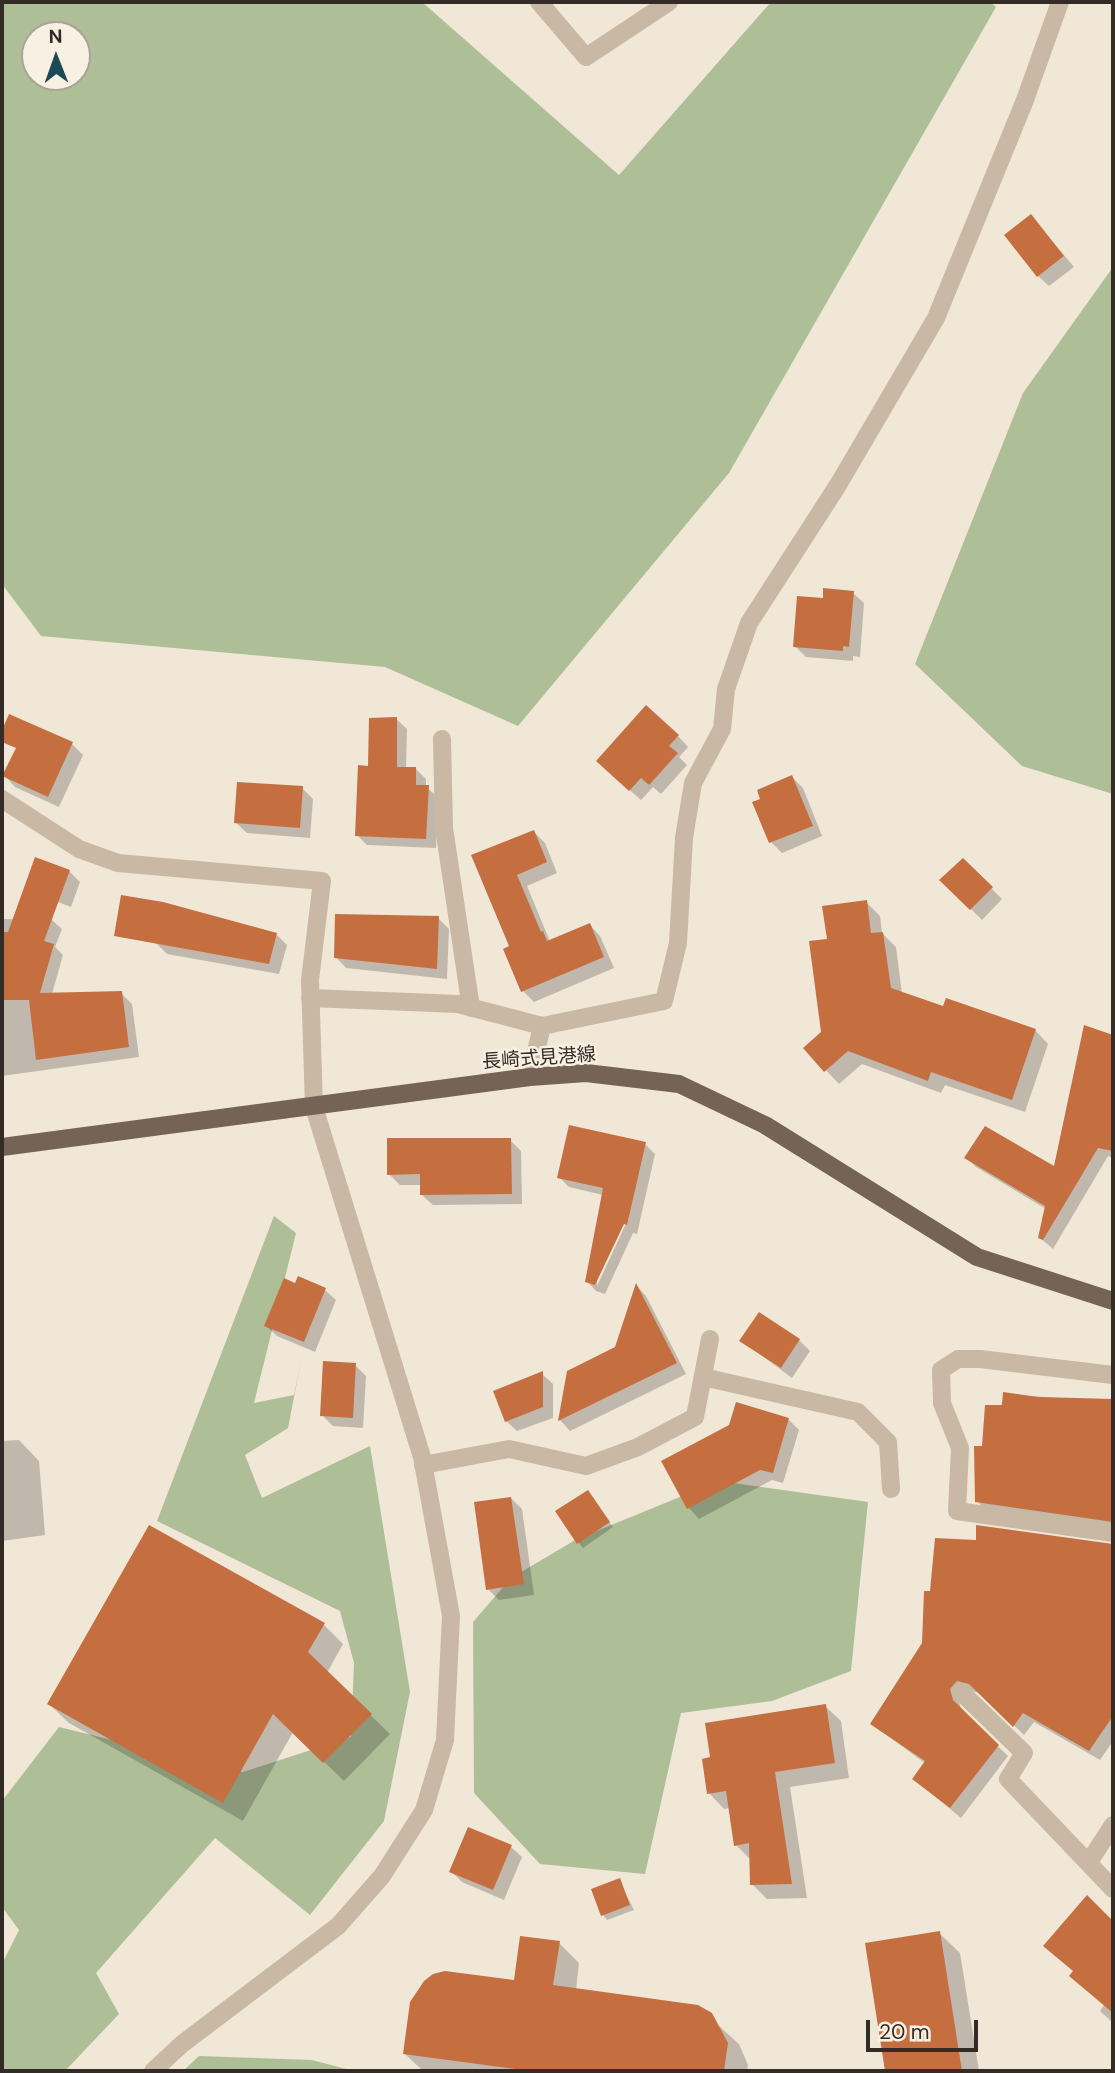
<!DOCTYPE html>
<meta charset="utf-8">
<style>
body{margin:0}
#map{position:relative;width:1115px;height:2073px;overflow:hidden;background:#f0e7d7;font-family:"DM Sans",sans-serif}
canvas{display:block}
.frame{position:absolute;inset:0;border:4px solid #332b25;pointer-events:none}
.north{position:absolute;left:21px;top:21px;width:70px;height:70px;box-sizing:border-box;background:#f8f1e3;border:2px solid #a9a297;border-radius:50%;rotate:359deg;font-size:19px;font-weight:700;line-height:28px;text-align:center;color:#332b25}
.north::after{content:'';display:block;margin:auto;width:24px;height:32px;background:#1c4a54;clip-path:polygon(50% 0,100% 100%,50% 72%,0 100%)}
.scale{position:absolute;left:866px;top:2020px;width:112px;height:32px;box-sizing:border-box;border:4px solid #332b25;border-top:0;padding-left:9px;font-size:21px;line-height:24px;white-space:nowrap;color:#332b25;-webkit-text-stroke:5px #f8f1e3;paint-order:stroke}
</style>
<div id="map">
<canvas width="1115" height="2073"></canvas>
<div class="frame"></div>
<div class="north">N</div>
<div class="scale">20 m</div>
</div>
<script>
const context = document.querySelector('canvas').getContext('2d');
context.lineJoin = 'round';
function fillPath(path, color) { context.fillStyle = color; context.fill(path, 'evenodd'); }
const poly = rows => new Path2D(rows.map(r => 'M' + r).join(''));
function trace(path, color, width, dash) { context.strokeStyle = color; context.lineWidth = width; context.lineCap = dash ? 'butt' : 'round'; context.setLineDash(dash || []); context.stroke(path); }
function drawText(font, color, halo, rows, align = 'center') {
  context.font = font + ' "DM Sans","Noto Sans JP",sans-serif'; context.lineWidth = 5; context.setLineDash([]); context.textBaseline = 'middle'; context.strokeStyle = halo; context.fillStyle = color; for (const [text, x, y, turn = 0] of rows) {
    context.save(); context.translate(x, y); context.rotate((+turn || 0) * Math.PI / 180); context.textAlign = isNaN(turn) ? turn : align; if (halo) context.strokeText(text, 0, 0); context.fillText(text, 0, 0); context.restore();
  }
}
const green = poly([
 [2,2,422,2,619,175,771,2,990,2,996,7,729,473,518,726,385,667,41,636,2,584],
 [35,35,77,35,77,77,35,77],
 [1113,267,1113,794,1022,766,915,664,1023,393],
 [274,1216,296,1233,254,1403,294,1395,302,1356,288,1428,245,1455,262,1498,370,1446,410,1692,384,1821,310,1915,215,1838,96,1973,119,2014,65,2071,2,2071,2,1964,19,1930,2,1907,2,1801,59,1727,243,1772,351,1737,354,1663,340,1611,157,1521],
 [719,1481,868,1502,851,1671,772,1701,681,1713,645,1874,540,1864,474,1793,473,1622,511,1578,577,1539],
 [199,2056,312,2060,354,2071,183,2071]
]);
const shadow = poly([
 [1031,216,1074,267,1049,286,1038,276],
 [853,593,864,603,860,657,853,656,853,661,806,657,795,646,824,600],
 [396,719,407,729,406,769,416,769,426,779,426,787,438,797,436,848,367,845,357,835],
 [678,736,688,747,679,757,687,765,661,794,653,787,641,800,609,772],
 [72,744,83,755,59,807,15,787,5,776],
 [792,777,803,788,822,836,782,853,771,842],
 [302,788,313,799,310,838,247,833,236,823],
 [534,832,545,843,557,873,527,886,549,939,551,942,590,925,600,936,614,968,534,1002,523,991,511,947,474,856],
 [963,860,1002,899,982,920,942,880],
 [69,871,80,882,71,907,38,894],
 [866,902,880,916,882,933,896,947,902,994,944,1009,1035,1030,1048,1044,1025,1112,945,1085,941,1093,862,1064,839,1084,805,1048,822,1033,829,940],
 [438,918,449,929,447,979,346,968,336,957],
 [2,919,52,920,62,929,55,947,63,955,52,994,121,993,132,1004,139,1057,2,1076],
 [276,934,287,945,279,974,167,954,156,943],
 [1086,1027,1113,1035,1113,1158,1108,1156,1053,1249,1040,1238,1046,1209,976,1167,966,1157,1055,1169],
 [510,1140,521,1151,522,1204,433,1205,422,1195,422,1185,400,1185,389,1174],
 [645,1144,655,1154,637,1234,633,1233,605,1294,596,1291,587,1281,603,1195,569,1187,559,1177],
 [626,1215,629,1217,597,1286,597,1277],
 [299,1278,325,1290,336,1300,315,1352,277,1336,266,1326],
 [637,1286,646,1296,686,1374,570,1431,560,1420,569,1372,617,1348],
 [799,1340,810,1351,792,1378,742,1341],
 [355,1365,366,1376,363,1428,333,1426,322,1415],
 [542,1374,553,1384,553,1418,517,1431,506,1421],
 [1004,1394,1113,1402,1113,1530,988,1512,977,1501],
 [788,1419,799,1430,783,1483,772,1480,699,1519,689,1508],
 [19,1440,39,1461,45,1535,2,1541,2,1441],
 [588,1492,613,1527,583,1548,579,1543],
 [511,1498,522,1509,534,1595,499,1600,488,1589],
 [1110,1574,1113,1575,1113,1741,1100,1760,1034,1722,1024,1735,981,1693,970,1691,959,1701,962,1712,1008,1756,961,1818,914,1779,926,1764,872,1724],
 [324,1625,343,1644,327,1673,390,1734,344,1781,293,1732,243,1821,69,1723,49,1704],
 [825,1706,841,1721,849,1778,790,1787,807,1898,767,1899,752,1884,751,1860,736,1845,730,1808,724,1809,709,1793],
 [511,1847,522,1857,504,1900,462,1882,451,1871],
 [619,1880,634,1910,607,1920,603,1915],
 [1087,1898,1113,1923,1113,2023,1100,2011,1104,2005,1075,1972],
 [939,1933,960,1953,979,2071,887,2071,867,1944],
 [559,1943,579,1963,576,1990,697,2006,739,2044,748,2065,747,2071,423,2071,405,2054,515,1982]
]);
const building = poly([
 [1031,214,1064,256,1037,277,1004,235],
 [823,588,854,591,849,647,843,646,843,651,793,647,797,596,823,598],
 [646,705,679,735,669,746,678,753,649,785,641,778,629,791,596,761],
 [9,714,73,742,48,797,2,776,16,748,2,742,2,730],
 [397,717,397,767,416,767,416,785,429,785,426,839,355,836,358,765,368,766,369,718],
 [792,775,813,826,769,843,752,802,760,799,757,790],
 [237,782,303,786,300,828,234,823],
 [534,830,547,862,517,875,541,932,543,931,547,941,590,923,604,957,521,992,503,949,509,946,471,855],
 [35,857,70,870,44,941,54,944,40,993,122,991,129,1047,36,1060,29,1000,2,1000,2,932,8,932],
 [963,858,993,887,970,910,939,880],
 [121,895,163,902,277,933,269,964,114,936],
 [867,900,871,933,883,932,891,988,943,1006,946,998,1036,1029,1012,1100,931,1072,928,1081,848,1051,824,1072,803,1048,821,1032,809,941,827,939,822,906],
 [335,914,439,916,437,969,334,958],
 [1084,1025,1113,1035,1113,1151,1098,1148,1043,1240,1038,1238,1045,1206,964,1158,985,1126,1054,1166],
 [569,1125,646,1142,627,1225,624,1224,595,1285,585,1282,603,1188,557,1178],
 [387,1138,511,1138,512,1194,420,1195,420,1174,387,1175],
 [298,1276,326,1288,304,1342,264,1326,284,1278,295,1283],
 [636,1283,677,1363,558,1421,567,1371,615,1347],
 [759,1312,800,1339,781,1368,739,1341],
 [323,1361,356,1363,353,1418,320,1416],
 [543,1371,543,1407,505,1422,493,1391],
 [1003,1392,1038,1397,1113,1399,1113,1522,975,1502,974,1446,982,1446,985,1405,1002,1405],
 [736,1402,789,1418,773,1473,760,1470,687,1509,661,1461,729,1425],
 [588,1490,610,1522,577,1544,555,1511],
 [511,1497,524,1584,486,1590,474,1502],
 [149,1525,325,1623,308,1652,372,1714,323,1763,273,1714,223,1803,47,1704],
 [976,1525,1113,1544,1113,1716,1089,1751,1023,1713,1013,1727,969,1684,957,1681,950,1689,953,1700,999,1745,950,1808,912,1779,925,1761,870,1724,922,1643,924,1591,930,1591,935,1538,976,1540],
 [826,1704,835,1763,775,1772,792,1884,750,1885,749,1843,734,1846,726,1791,707,1794,702,1759,710,1757,705,1723],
 [468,1827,512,1845,493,1890,449,1872],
 [620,1878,630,1905,601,1916,591,1889],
 [1087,1895,1113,1921,1113,2013,1069,1976,1073,1971,1043,1946],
 [940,1931,962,2071,885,2071,865,1943],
 [520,1936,560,1941,553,1985,698,2005,712,2013,728,2043,724,2071,530,2071,403,2054,410,2002,424,1981,433,1974,445,1971,514,1980]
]);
const minor = poly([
 [539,2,586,57,669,2],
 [442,739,444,828,471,1008],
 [2,799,79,849,118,863,322,881,310,980,314,1107,422,1457,451,1616,445,1740,424,1810,382,1876,338,1926,182,2044,153,2071],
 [310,998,458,1004,542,1026],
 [530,1077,542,1026,664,1001,678,943,684,838,693,783,722,729,726,689,749,623,838,485,936,318,1025,100,1060,2],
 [1113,1375,980,1359,958,1359,941,1370,942,1403,960,1448,957,1511,1113,1533],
 [703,1377,858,1412,888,1442,891,1489],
 [423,1465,509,1449,586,1466,638,1447,695,1417,710,1339],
 [961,1692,1024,1753,1008,1779,1113,1889],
 [1089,1862,1113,1825]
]);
const major = poly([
 [2,1147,530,1077,586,1073,679,1084,765,1125,977,1257,1113,1301]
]);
const streetNames = [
 ["長崎式見港線",539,1059,-4]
];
fillPath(green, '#aebf98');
fillPath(shadow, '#0003');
fillPath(building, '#c56e40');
trace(minor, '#c8b8a4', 18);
trace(major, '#756456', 18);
drawText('19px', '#332b25', '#f8f1e3', streetNames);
</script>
